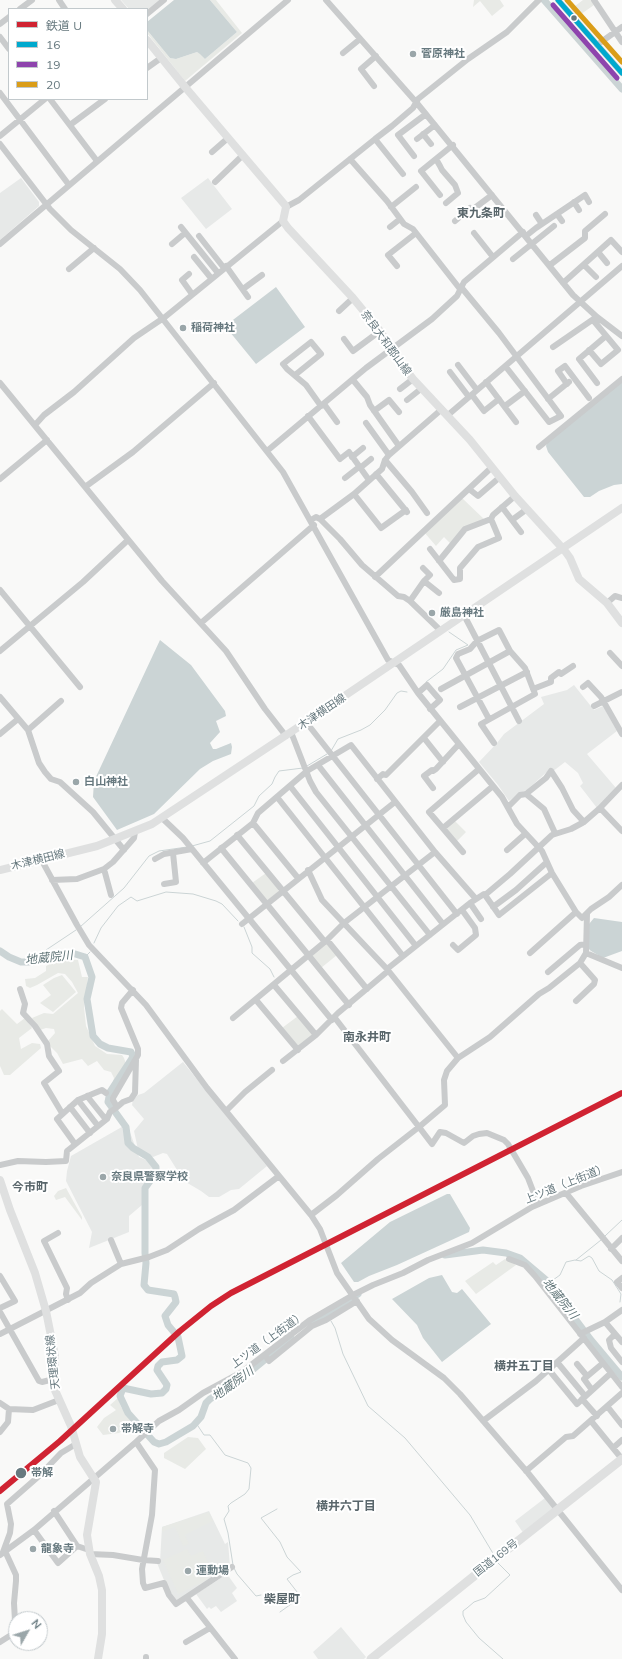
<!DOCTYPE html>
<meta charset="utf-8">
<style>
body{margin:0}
#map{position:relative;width:622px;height:1659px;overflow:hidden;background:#f9f9f8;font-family:Mulish,"Noto Sans JP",sans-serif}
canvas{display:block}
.legend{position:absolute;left:8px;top:8px;width:140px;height:92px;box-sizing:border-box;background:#fff;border:1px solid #c2c9cc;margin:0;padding:5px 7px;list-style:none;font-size:12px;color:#67797f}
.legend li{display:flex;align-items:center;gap:8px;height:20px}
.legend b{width:20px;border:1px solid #c2c9cc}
.north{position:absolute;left:8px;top:1611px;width:40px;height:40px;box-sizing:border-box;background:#fff;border:1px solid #c2c9cc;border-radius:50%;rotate:51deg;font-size:11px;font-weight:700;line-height:16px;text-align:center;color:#67797f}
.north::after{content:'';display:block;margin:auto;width:14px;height:18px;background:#9aa6a9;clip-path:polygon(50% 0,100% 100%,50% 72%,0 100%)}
</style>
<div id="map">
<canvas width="622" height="1659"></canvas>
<ul class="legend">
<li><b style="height:5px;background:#d02332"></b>鉄道 U</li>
<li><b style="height:5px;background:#00a9ce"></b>16</li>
<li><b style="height:5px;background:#8e44ad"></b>19</li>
<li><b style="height:5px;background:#da9d19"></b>20</li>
</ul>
<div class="north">N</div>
</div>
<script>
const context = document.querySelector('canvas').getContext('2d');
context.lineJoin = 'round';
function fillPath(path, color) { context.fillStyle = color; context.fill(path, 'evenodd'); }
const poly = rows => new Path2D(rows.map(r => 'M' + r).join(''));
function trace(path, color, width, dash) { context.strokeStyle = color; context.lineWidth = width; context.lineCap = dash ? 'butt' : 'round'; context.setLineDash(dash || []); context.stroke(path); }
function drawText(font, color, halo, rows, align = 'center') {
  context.font = font + ' Mulish,"Noto Sans JP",sans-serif'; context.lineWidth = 4; context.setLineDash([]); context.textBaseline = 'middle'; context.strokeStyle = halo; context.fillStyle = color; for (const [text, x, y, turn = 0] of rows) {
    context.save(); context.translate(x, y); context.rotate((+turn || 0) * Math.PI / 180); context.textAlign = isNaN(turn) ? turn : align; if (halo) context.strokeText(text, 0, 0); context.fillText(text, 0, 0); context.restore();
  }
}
const built = poly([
 [121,0,161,0,147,12,147,9,129,9],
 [21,178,39,202,39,206,0,240,0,193],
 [208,178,232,209,206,229,181,198],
 [574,685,594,710,603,706,617,731,587,754,616,788,597,808,580,786,583,783,578,773,565,762,552,772,550,769,527,790,519,793,509,801,498,785,479,762,497,743,504,734,544,704,541,697,567,690],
 [183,1062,267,1166,239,1189,231,1190,219,1197,209,1197,201,1191,184,1181,167,1154,163,1153,153,1157,139,1154,134,1131,144,1119,132,1105,133,1100,138,1095,144,1093],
 [127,1124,139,1157,151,1162,155,1172,144,1188,142,1205,129,1216,129,1232,89,1248,92,1232,66,1181,67,1171,71,1156],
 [545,1498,554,1509,524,1534,515,1521],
 [209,1511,225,1544,228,1542,230,1566,177,1602,170,1595,157,1563,160,1562,162,1527],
 [227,1574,237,1588,232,1593,237,1601,221,1612,216,1606,211,1609,209,1607,207,1609,196,1594],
 [341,1627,366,1657,364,1659,318,1659,313,1652]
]);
const green = poly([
 [210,0,216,0,242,33,185,81,147,33,147,30,170,58,176,59,197,52,200,53,205,59,237,32],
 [474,0,500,0,504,6,492,16,480,1,473,7],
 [583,0,591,0,594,5,577,17,571,9],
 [462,498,485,520,464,529,451,544,444,537,436,546,424,532],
 [455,821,466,832,457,841,447,830,447,827],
 [266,873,279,889,278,892,268,900,266,900,252,883],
 [325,944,329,944,337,955,321,968,313,957,313,955],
 [61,959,78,960,82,977,88,977,84,1007,86,1026,95,1046,107,1054,122,1055,124,1058,127,1067,113,1092,110,1091,114,1078,111,1072,104,1070,97,1061,88,1066,82,1059,63,1064,57,1053,50,1046,48,1041,55,1033,54,1029,46,1028,40,1030,32,1018,44,1013,53,1014,78,993,72,982,65,974,58,973,37,985,30,988,26,986,25,979,35,978,46,971,46,966],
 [62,975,76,992,53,1012,40,1003,51,995,43,985,54,978],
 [2,1009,17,1024,25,1018,32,1028,19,1038,21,1049,32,1043,40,1044,41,1048,10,1075,4,1075,0,1066,0,1011],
 [298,1016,312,1033,312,1036,299,1046,297,1046,282,1028],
 [66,1188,82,1217,82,1220,65,1197,56,1200,54,1196,58,1191],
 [505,1259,516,1265,476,1294,465,1281,493,1262,496,1265],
 [118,1398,121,1407,133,1423,119,1433,103,1435,97,1427,104,1418,116,1410,110,1405],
 [188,1437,198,1438,206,1449,185,1469,164,1458,164,1453],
 [209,1512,213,1521,185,1535,189,1544,183,1546,175,1527,177,1526,162,1532,162,1527],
 [187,1549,191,1556,203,1551,211,1569,204,1573,207,1580,178,1594,163,1560]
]);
const water = poly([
 [174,0,210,0,237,32,205,59,200,54,197,52,176,59,170,58,147,30,147,22],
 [276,287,305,327,256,364,225,326],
 [622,382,622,484,614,485,599,491,590,497,584,497,548,452,546,446,547,443],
 [160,640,191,665,225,711,226,716,216,721,220,732,210,743,213,749,216,749,231,743,232,747,231,754,213,761,200,769,154,814,117,830,93,797,94,781],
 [594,918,622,922,622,951,603,958,591,951,588,948,589,924],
 [447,1194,450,1194,470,1228,469,1232,397,1265,369,1276,358,1282,354,1282,341,1263,390,1222],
 [442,1275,452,1292,457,1293,462,1289,491,1324,442,1362,423,1338,417,1325,392,1299,429,1278]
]);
const stream = poly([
 [426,682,443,669,456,650,468,645,449,632],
 [331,751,338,739,361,730,370,725,385,710,397,693,401,691,407,692],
 [307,766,327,754],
 [192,846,210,841,254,806,259,796,272,784,275,777,279,771,303,768],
 [80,927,124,888,149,856,159,851,187,847],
 [244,927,252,947,252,953,270,969,274,977],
 [94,943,101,928,118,906,131,897,137,901,166,892,193,894,216,901,222,904,238,921],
 [85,957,90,952],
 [41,959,46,950,76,930],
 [605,1236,622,1220],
 [576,1260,601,1240],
 [546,1280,553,1280,560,1275,566,1262,575,1260,581,1261,589,1256,592,1258,599,1271,612,1280,621,1294,620,1302],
 [331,1321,335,1328,343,1354,368,1406,405,1438,470,1515,494,1555],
 [196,1423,204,1435,210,1435,225,1455,248,1463,251,1468,249,1489,245,1494,231,1503,228,1506,229,1511,224,1519,228,1533,233,1565],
 [277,1509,261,1518,280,1542,287,1557,301,1572,293,1575,287,1579,301,1597,280,1612],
 [498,1563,510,1575,485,1598,474,1602,467,1608,463,1611,463,1615,466,1622,479,1638,503,1659],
 [234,1568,237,1574,256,1596,261,1595]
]);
const river = poly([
 [544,0,622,89],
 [0,951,9,957,21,962,33,962,72,953,85,957,92,977,87,999,93,1036,100,1044,108,1048,131,1052,133,1056,131,1060,110,1092,108,1102,126,1127,128,1143,133,1148,148,1157,156,1167,156,1173,145,1188,145,1253,146,1263,144,1285,148,1290,174,1294,175,1297,176,1302,165,1316,168,1325,178,1337,182,1356,177,1360,162,1362,158,1366,157,1370,167,1385,166,1389,162,1393,151,1394,123,1388,120,1396,128,1413,154,1442,159,1444,166,1442,193,1426,201,1417,206,1403,210,1399,225,1390,245,1376,291,1338],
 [445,1255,483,1250,506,1253,520,1258,546,1280,591,1340,622,1377],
 [312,1322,358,1294]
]);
const minor = poly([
 [59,0,65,9],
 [326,0,416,102,573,295,597,317,622,336],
 [558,0,622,73],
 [594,0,622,42],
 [20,9,32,0],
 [147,14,164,0],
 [0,24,9,17],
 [0,37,9,49],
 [597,45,622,27],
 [343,53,360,39],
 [147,68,161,58],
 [374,86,361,69,376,56],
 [0,93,69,185],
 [50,99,97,161],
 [70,125,105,99],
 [423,134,431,144],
 [0,136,45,99],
 [375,139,403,174],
 [417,139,435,125],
 [0,144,50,209,71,230,120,269,140,290,283,472,388,660,399,665,418,693,502,797,517,824,542,851,552,873,576,912,582,918,591,909,609,897,622,885],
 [212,152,228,138],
 [414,156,398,135,426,114],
 [350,159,387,201,404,224,413,229,460,289],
 [436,159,440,166,442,170,455,185,458,193,446,203],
 [215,182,243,155],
 [440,195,421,171,453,145],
 [574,202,579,210],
 [286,207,299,200,375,139,392,126,413,108,418,99,468,59,507,32,539,0],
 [391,207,416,187],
 [557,214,562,221],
 [536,215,542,224],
 [455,221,470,208,472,210,492,195],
 [181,227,218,273],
 [390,227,400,219],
 [474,233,493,257],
 [199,236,224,268],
 [526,236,536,228,585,195,589,202],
 [0,244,288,0],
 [172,244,185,233],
 [598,252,607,263],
 [194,257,211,278],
 [513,259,554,226],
 [550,265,585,238,585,231,605,214],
 [584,265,596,277],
 [226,266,248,297],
 [397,266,388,255,416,233],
 [69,269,94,248],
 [189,274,182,280,192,294],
 [563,283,611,240,622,252],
 [461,287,499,333,561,416,549,422,506,367],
 [243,289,262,275],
 [339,311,353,298],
 [344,339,353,351,380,331],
 [553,347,595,318],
 [589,350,601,364,618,350,593,320],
 [458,365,477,390],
 [450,372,469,397],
 [295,375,321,354,311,342,283,364,287,369,306,385,321,406],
 [353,380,367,397,370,405,399,446],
 [486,382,516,422],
 [0,383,162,581,226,651,265,709,286,736],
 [597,383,579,359,606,336],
 [567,384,558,371,565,366,589,398],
 [400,389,413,379],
 [472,395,484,411,499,399],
 [548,399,569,382],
 [407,400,422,388],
 [324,404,337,422],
 [505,406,525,391],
 [374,411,389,400,399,412],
 [448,415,622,266],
 [308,416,340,459,349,452,369,480],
 [366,423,389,455],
 [35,425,44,415,74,392,134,338,165,317,283,221],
 [539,447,622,379],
 [267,451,366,368,432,319,457,296,464,282,523,232],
 [352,457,363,448],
 [385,460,412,492,427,513],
 [360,468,371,459],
 [376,474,407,512],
 [345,478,359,467],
 [0,479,47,440],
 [85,487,133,452,214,383],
 [469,489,478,496,500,477],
 [354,494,381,528,406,510],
 [502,507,521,532],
 [320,519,354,494,382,469,385,460,389,455,442,409],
 [311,520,316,517,320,519,340,539,362,565,398,596,404,597,410,601,441,631],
 [512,520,527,509],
 [430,549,454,580,460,579,460,568,478,547,499,538,491,519],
 [439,561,465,529,491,519,493,515,515,496],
 [375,577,492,467],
 [424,581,439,593],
 [0,590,80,687],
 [410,601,424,581,430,575,423,568],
 [607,603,615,596,622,598],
 [464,615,519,721],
 [201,623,314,525],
 [0,651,83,582,128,540],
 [610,653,622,666],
 [583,687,588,683,601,697,622,734],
 [441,689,510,651],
 [533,689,551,682,551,678,559,672,561,674,573,666],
 [418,693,427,685,440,700,430,709],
 [0,697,28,730,39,763,45,772,51,779,60,782,93,812,124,850],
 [594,706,622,692],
 [460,707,527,672],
 [489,719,456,658,458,654,470,649,477,641,499,630,510,651,525,668,535,694,481,724,494,743],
 [306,722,457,914],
 [28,730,61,701],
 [291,732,310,781,316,792,430,935],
 [0,734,18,719],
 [424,738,443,762],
 [318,765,443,924],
 [377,779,383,774,386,775,440,721],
 [622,785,600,808,622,831],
 [290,786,416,946],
 [433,788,424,776,432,770,433,771,436,769,459,744],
 [526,794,544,809,555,833],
 [277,797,403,956],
 [508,807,520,795,526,794,546,778,551,771,562,788,573,810,584,822],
 [162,818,183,838,332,1020],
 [253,823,298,878],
 [443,828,493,786],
 [237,835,325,942],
 [221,848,349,1005],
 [507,850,525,834],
 [463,852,429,812,479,769],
 [41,859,77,925,89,945,146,1005,207,1088,311,1215,320,1229,337,1273,369,1319,392,1340,444,1378,460,1394,528,1473,622,1590],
 [155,859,164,854,192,849],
 [203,863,253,823,258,813,307,771,351,745,435,852,476,899],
 [104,869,111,895],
 [308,870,322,900,387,969,458,1058],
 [52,880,77,879,104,869,113,862,128,845,134,838,135,832],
 [164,884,176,882,173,853],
 [485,895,499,915,552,873],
 [470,903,481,919],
 [493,907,516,890,547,862],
 [242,924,395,802],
 [327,940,367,989],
 [453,945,458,950,476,935,475,928,462,910],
 [530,953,576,912],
 [586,953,622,968],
 [387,969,470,903,484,894,485,895,510,874,552,835,571,829,584,822,600,808],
 [548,972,580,945,586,944],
 [274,985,316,1035],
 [20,989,25,1004,23,1013,35,1026,47,1044,49,1056,59,1071,44,1083,62,1113],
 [256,1000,298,1050],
 [576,1001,594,984,595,980,580,963],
 [233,1018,327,940,344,923,435,852],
 [335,1018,419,1127,445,1105,444,1080,447,1071,458,1058,490,1037,539,994,549,988,580,963,586,953,587,914],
 [283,1061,316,1035,338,1013,388,971],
 [87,1096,103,1116,107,1119],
 [78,1100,98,1126],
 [70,1107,90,1133],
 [117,1107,113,1100,113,1098,138,1055,138,1049,121,1008,122,1003,133,990],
 [228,1109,245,1092,272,1070],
 [75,1144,57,1119,78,1100,102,1090,106,1093],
 [0,1165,18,1161,46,1162,66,1161,67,1151,107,1119,110,1112,116,1108,123,1102,131,1099,135,1093,136,1060],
 [566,1193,622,1261],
 [311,1215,337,1195,378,1159,419,1127,432,1144,440,1132,446,1133,464,1143,473,1136,479,1134,487,1133,504,1140,508,1144,528,1178,538,1204],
 [58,1233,44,1241,67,1288,66,1294,68,1300],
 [111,1240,121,1264],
 [611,1249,622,1238],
 [509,1259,525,1265,535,1276,622,1387],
 [0,1276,15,1301,0,1308],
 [622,1278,617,1282,622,1288],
 [0,1312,39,1381,42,1382,54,1379],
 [605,1322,622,1342],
 [0,1334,80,1293,91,1283,121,1264,149,1257,167,1250,199,1229,234,1210,279,1176],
 [580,1334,605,1322,622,1310],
 [615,1334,609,1340,611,1348,622,1362],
 [265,1355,269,1361,312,1326,326,1320,357,1301],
 [557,1362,585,1396],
 [577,1364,587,1376],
 [549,1370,577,1404,611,1373],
 [592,1390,584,1379,603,1363],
 [582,1399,597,1416],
 [0,1403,9,1409,33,1410,59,1400],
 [607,1406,622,1425],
 [483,1421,536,1381,584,1338],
 [591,1421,622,1459],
 [0,1432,8,1422,9,1409],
 [136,1442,155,1470,152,1515,142,1569,143,1583,145,1588,164,1583,169,1595,176,1604,232,1567],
 [613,1448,622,1440],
 [526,1471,566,1437,573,1436,622,1393],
 [54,1511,77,1546,89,1550],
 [34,1530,58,1563,77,1546],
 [3,1552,10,1533,11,1524,7,1504,39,1476,61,1453,76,1444],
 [90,1554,113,1555,143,1560,158,1561],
 [0,1555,34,1530,136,1442,159,1421,179,1410,203,1393,242,1372,310,1320,353,1295,373,1285,403,1273,428,1260,472,1243,532,1207,581,1186,622,1172],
 [187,1598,235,1659],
 [0,1642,11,1635,14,1628,15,1621,14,1603,16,1581,16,1575,5,1551],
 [186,1642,210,1628],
 [146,1657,146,1659]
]);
const major = poly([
 [115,0,123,9],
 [147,40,185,87,285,205,286,207,283,221,288,228,353,298,380,331,399,361,413,379,470,440,515,496,565,551,570,558,579,579,607,603,622,623],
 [0,870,97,846,152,824,306,722,622,508],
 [0,1180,10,1210,35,1273,46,1311,55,1356,54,1388,71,1426,80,1457,96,1482,87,1535,90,1554,99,1576,102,1590,102,1634,98,1659]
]);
const highway = poly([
 [371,1659,499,1556,622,1459]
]);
const bus1 = poly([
 [558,0,622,73]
]);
const bus2 = poly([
 [553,5,617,78]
]);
const bus3 = poly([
 [567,0,622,62]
]);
const rail1 = poly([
 [0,1491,60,1441,180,1331,211,1306,231,1293,622,1093]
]);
const markers = [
 [574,18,3.5,"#67797f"],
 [413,54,4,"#9aa6a9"],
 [183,328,4,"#9aa6a9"],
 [432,613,4,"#9aa6a9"],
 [76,782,4,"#9aa6a9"],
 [103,1177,4,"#9aa6a9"],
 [113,1429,4,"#9aa6a9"],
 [21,1473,6,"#67797f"],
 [33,1549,4,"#9aa6a9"],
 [188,1571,4,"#9aa6a9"]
];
const poiNames = [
 ["菅原神社",421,54],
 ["稲荷神社",191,328],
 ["厳島神社",440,613],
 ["白山神社",84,782],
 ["奈良県警察学校",111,1177],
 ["帯解寺",121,1429],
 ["龍象寺",41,1549],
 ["運動場",196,1571]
];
const streetNames = [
 ["奈良大和郡山線",386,343,54],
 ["木津横田線",322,712,-34],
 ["木津横田線",38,860,-14],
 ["上ツ道（上街道）",566,1184,-22],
 ["上ツ道（上街道）",268,1340,-36],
 ["天理環状線",53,1362,-96],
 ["国道169号",496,1558,-38]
];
const stopNames = [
 ["帯解",31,1473]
];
const neighbourhoodNames = [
 ["東九条町",481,213],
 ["南永井町",367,1037],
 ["今市町",30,1187],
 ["横井五丁目",524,1366],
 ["横井六丁目",346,1506],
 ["柴屋町",282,1599]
];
const waterNames = [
 ["地蔵院川",49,958,-6],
 ["地蔵院川",560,1299,51],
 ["地蔵院川",233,1384,-36]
];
fillPath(built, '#e7e9e8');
fillPath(green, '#e8eae6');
fillPath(water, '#cbd4d5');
trace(stream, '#cbd4d5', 1);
trace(river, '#cbd4d5', 7);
trace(minor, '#c9cbcc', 6);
trace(major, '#dfe0e0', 8);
trace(highway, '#dfe0e0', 9);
trace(bus1, '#00a9ce', 5);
trace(bus2, '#8e44ad', 5);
trace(bus3, '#da9d19', 5);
trace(rail1, '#d02332', 6);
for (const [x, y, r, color] of markers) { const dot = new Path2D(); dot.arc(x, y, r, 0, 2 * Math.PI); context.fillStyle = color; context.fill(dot); trace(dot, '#fff', 1.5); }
drawText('bold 11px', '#67797f', '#fff', poiNames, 'left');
drawText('11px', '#67797f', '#fff', streetNames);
drawText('bold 11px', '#67797f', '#fff', stopNames, 'left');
drawText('bold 12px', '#59666b', '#fff', neighbourhoodNames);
drawText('italic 12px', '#627679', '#fff', waterNames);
</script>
